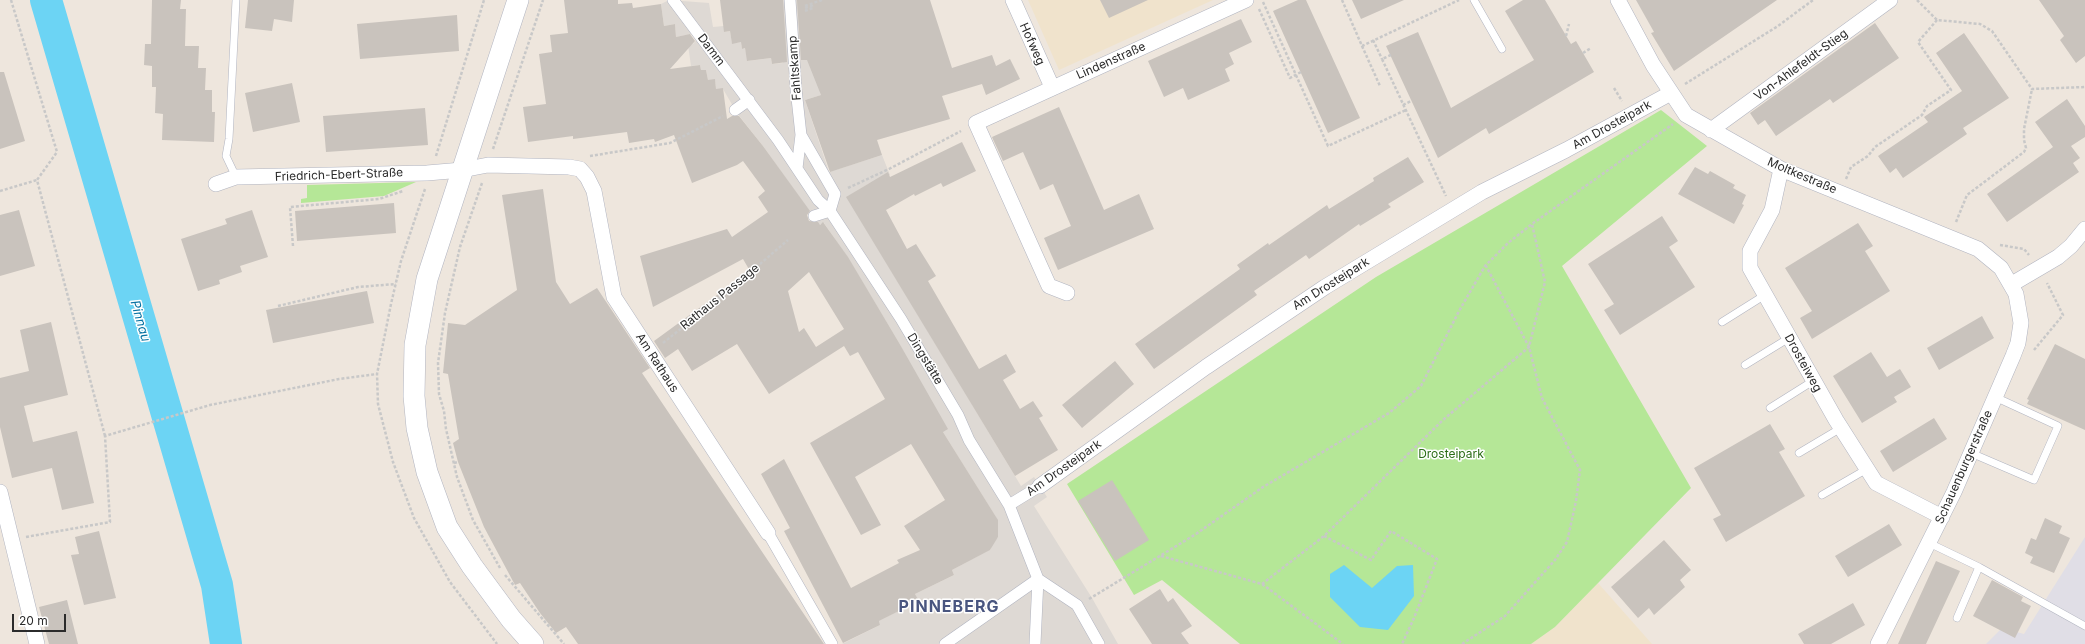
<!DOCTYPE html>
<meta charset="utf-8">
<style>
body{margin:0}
#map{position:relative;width:2085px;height:644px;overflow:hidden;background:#eee6dd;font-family:Inter,sans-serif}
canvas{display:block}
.scale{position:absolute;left:12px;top:614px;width:54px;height:18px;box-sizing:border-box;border:2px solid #2b2b2b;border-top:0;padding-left:5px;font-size:12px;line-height:14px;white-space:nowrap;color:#2b2b2b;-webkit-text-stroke:3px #fff;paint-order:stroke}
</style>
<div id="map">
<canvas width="2085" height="644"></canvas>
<div class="scale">20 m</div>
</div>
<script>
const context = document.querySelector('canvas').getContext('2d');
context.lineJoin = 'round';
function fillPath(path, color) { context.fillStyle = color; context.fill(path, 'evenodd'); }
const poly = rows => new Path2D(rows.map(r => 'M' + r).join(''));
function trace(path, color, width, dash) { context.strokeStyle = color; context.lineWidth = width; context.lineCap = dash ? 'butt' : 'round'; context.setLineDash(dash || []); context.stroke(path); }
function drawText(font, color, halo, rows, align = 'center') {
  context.font = font + ' Inter,sans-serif'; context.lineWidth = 3; context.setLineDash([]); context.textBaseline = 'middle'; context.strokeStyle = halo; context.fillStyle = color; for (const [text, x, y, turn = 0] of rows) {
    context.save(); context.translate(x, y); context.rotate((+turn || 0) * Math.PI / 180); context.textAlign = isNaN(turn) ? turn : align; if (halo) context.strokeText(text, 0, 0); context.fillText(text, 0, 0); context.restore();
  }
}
const industrial = poly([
 [2085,537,2085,644,1986,644,2002,628,2024,634]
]);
const education = poly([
 [1028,0,1213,0,1059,70],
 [1598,583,1652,644,1531,644,1555,627]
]);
const green = poly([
 [1661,110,1707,146,1562,266,1691,488,1555,627,1531,644,1240,644,1162,580,1134,595,1067,484,1376,277],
 [416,182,384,196,301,203,301,199,307,198,307,185]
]);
const plaza = poly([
 [669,0,709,3,713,27,724,26,724,32,730,31,732,43,741,42,742,49,745,48,748,61,771,58,772,64,783,63,777,22,769,0,804,0,821,95,805,100,829,172,882,155,890,175,868,184,847,197,1021,486,1034,477,1047,497,1034,506,1092,598,1118,644,820,644,842,644,880,625,879,621,918,601,915,594,954,575,952,570,991,549,990,546,998,537,998,524,996,517,943,432,898,341,848,258,824,223,819,225,763,146,737,113,723,89,716,89,715,80,708,80,706,70,701,70,700,65,691,66,688,45,693,44,698,38,692,34,676,37,675,24,664,26,661,4]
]);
const water = poly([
 [1344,565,1372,588,1397,566,1413,565,1414,596,1388,630,1360,627,1330,597,1330,574]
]);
const river = poly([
 [46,0,217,585,226,644]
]);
const building = poly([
 [152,0,181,0,180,9,186,9,185,46,199,46,198,68,206,68,205,90,212,90,212,112,215,112,214,142,162,140,163,114,155,113,156,87,152,87,152,66,144,65,145,44,151,44],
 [248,0,294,0,292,22,274,19,272,31,245,28],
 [564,0,618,0,618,4,632,3,633,8,661,4,664,26,675,24,676,37,690,34,695,41,670,69,700,65,701,70,706,70,708,80,715,79,716,89,723,88,727,119,732,116,739,116,763,146,810,211,807,215,809,221,818,222,820,225,823,222,848,257,898,341,948,429,943,432,998,520,998,537,990,550,952,570,954,575,915,594,919,601,879,621,880,625,843,643,784,531,790,528,761,474,784,459,851,588,899,563,897,560,920,550,904,526,945,500,911,444,855,477,881,525,861,535,810,443,885,399,858,352,850,356,844,346,769,394,737,344,692,371,678,349,665,358,654,341,750,271,743,259,653,307,640,256,727,229,732,237,768,212,758,197,765,191,743,161,737,165,692,183,674,135,655,142,654,139,629,143,627,132,573,139,573,136,528,142,523,107,546,104,539,54,552,52,550,35,568,33],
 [809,272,844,329,816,347,804,328,799,332,788,291],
 [720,0,783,0,787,62,772,64,771,58,747,61,745,48,742,49,741,42,732,44,730,31,724,32],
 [797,0,930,0,952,68,992,55,996,66,1010,59,1020,79,986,95,982,84,942,96,950,119,877,140,882,155,830,172,805,100,821,95,807,60,801,60],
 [1100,0,1148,0,1109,18],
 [1298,0,1306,0,1360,118,1328,133,1273,11],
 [1352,0,1404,0,1361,19],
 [1523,0,1545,0,1571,44,1576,41,1594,72,1489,134,1486,128,1438,158,1386,46,1418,32,1451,108,1534,60,1505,11],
 [1636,0,1777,0,1674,71,1651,33,1654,32],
 [2039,0,2085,0,2085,56,2076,63,2060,40,2064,36],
 [457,15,459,51,360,59,357,24],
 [1241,19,1252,42,1229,53,1234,64,1225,69,1230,81,1188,100,1183,88,1164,97,1148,61],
 [1875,23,1899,58,1833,103,1830,99,1776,136,1765,120,1758,125,1750,113],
 [1964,33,2009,98,1963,128,1967,134,1903,178,1896,168,1890,173,1878,156,1928,122,1924,117,1962,91,1936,53],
 [0,72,4,72,25,141,0,149],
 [292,83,300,122,253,132,245,93],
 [2067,99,2085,126,2085,137,2071,146,2080,158,2073,163,2079,172,2007,222,1987,194,2053,147,2035,122],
 [1059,107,1104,210,1139,194,1154,229,1058,270,1044,238,1071,226,1053,184,1040,190,1023,152,1003,161,992,137],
 [425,108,428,145,326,152,323,116],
 [962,142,976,171,943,187,941,183,915,196,914,194,886,210,907,249,916,244,936,276,928,281,979,369,1006,354,1016,372,1003,380,1020,409,1033,401,1043,416,1039,418,1058,450,1015,476,846,197,888,172,890,177],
 [1408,157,1424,182,1388,204,1391,207,1360,226,1359,224,1309,259,1306,255,1254,291,1257,295,1154,369,1135,344,1240,269,1237,265,1268,243,1269,245,1327,205,1329,209,1374,181,1373,178],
 [1695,167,1708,174,1710,171,1735,185,1733,188,1746,195,1742,204,1744,205,1734,224,1678,194],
 [543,189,556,282,570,304,597,288,650,368,642,373,824,644,578,644,566,627,556,633,540,613,520,583,515,585,484,527,458,462,453,443,459,439,448,374,443,373,448,323,465,325,517,290,502,195],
 [394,203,396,233,297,241,295,211],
 [19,210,35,266,0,276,0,215],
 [252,210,268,257,240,266,242,272,219,280,220,284,198,291,181,239,227,224,225,219],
 [1662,216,1678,241,1669,247,1695,287,1620,335,1604,310,1614,304,1588,264],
 [1858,223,1873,246,1865,251,1890,291,1812,339,1800,318,1812,311,1785,268],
 [367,291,374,323,273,343,266,310],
 [1982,316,1994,338,1939,370,1927,348],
 [51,322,68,395,24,406,33,442,77,431,94,503,62,510,52,468,12,478,0,427,0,378,29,371,20,330],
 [2055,344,2085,359,2085,430,2027,404,2029,400,2027,399],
 [1871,352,1887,377,1900,369,1911,387,1894,397,1897,402,1862,423,1833,376],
 [1115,361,1134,384,1082,428,1062,405],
 [1934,418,1947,439,1893,472,1880,451],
 [1770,424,1785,449,1779,452,1805,496,1726,542,1713,519,1721,515,1694,468],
 [1112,480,1149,540,1115,561,1078,501],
 [2045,518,2062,526,2059,533,2070,538,2054,573,2030,563,2033,557,2025,553,2031,538,2036,540],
 [1889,524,1902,545,1848,577,1835,556],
 [99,531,116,598,84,605,71,555,79,554,75,537],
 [1664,540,1691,570,1680,580,1685,587,1654,615,1649,608,1638,618,1611,587],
 [1936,561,1960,571,1926,644,1898,644],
 [1992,580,2023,597,2021,601,2031,606,2015,638,1973,616],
 [1160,589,1168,602,1173,598,1192,626,1181,633,1189,644,1152,644,1129,609],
 [67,600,78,644,49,644,39,607],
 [1853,603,1865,625,1831,644,1804,644,1798,634]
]);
const path = poly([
 [11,0,57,152,37,180,105,436],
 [1342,0,1362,46,1459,0],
 [1917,0,1937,20,1980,24,1992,31,2032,89,2085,87],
 [1263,2,1328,146,1406,110],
 [805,6,822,0],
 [1259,9,1290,78,1301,72],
 [805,11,813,8,812,6,805,8],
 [1566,36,1569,24],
 [1373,40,1382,59],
 [1362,46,1380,86],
 [1583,53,1591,48],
 [1391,55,1382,59,1446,196],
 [1685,84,1778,26,1813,0],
 [1614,88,1622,101],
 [1403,105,1411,101],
 [493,149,543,0],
 [436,156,484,0],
 [590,156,670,143,723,116],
 [1846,179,1851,167,1868,156,1875,147,1922,115,1927,106,1951,90,1918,42,1937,20],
 [482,183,460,247,445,313,438,363,439,394,444,411,446,429,457,477,473,520,500,568],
 [848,188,889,169,961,131],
 [425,189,401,261,391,304,377,374,378,404,393,462,414,518,450,582,497,644],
 [0,191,37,180],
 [1956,222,1967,195,2024,152,2026,148,2024,140,2024,129,2032,89],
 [2000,245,2024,249,2029,255],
 [293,246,290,207,379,199,403,191],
 [278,306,358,287,396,284],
 [663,343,732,288,788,240],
 [2034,350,2063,315,2047,283],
 [454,463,458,462],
 [1324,536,1371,560,1391,531,1437,559,1414,618,1402,644],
 [26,537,110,522,105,436,210,405,339,379,377,374],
 [1161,556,1262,584,1343,644],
 [505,575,564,644],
 [1262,584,1324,536,1443,420,1529,347,1545,282,1532,224],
 [1089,599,1196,534,1263,487,1389,413,1421,386,1459,311,1485,266,1508,243,1532,224,1673,124],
 [1462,644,1505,616,1555,560,1567,542,1576,501,1580,470,1542,398,1529,347,1486,266]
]);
const service = poly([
 [236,0,229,139,226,156,236,177],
 [1474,0,1502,49],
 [1722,322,1765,295],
 [1745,365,1789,338],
 [1770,408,1813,381],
 [1799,453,1841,428],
 [1971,453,2034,480,2058,426,1995,397],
 [1822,495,1867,469],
 [1929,543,1979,567,1957,618],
 [1979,567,2085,626]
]);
const pedestrian = poly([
 [673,0,778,140,818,200,830,211,901,319,958,415,969,440,1009,505,1038,579,1035,644],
 [790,0,796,89,801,135,835,194,830,211],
 [735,110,749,100],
 [797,168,801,135],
 [814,216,830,211],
 [1009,505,1040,486],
 [768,533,832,644],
 [1038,579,1077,605,1099,644],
 [945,644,1038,579]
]);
const minor = poly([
 [1013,0,1052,87],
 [1618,0,1653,65,1686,115,1781,169,1978,249,2001,268,2016,294,2021,323,2018,343,2013,356,1954,492,1878,644],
 [1711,130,1890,0],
 [1781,169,1772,210,1750,251,1750,268,1836,420,1876,483,1942,517],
 [216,184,236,177,427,173,462,170,488,165,569,167,580,169,587,177,594,191,614,297,768,533],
 [2012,284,2058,257,2071,246,2085,229],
 [1067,293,1049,286,976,123,1246,0],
 [1040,486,1206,367,1325,287,1482,192,1566,150,1671,93],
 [0,492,37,644]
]);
const secondary = poly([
 [518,0,427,279,415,345,414,396,417,428,427,472,447,527,472,566,511,619,533,644]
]);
const streetNames = [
 ["Hofweg",1032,44,66],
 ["Damm",711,50,53],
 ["Lindenstraße",1111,61,-24],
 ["Von-Ahlefeldt-Stieg",1801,65,-36],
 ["Fahltskamp",795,68,-94],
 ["Am Drosteipark",1612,125,-29],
 ["Friedrich-Ebert-Straße",339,175,-2],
 ["Moltkestraße",1802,176,23],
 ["Am Drosteipark",1331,284,-32],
 ["Rathaus Passage",720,297,-39],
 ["Dingstätte",925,359,59],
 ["Am Rathaus",657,363,57],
 ["Drosteiweg",1803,363,61],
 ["Schauenburgerstraße",1964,467,-66],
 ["Am Drosteipark",1064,468,-35]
];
const parkNames = [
 ["Drosteipark",1451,454]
];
const waterNames = [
 ["Pinnau",140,321,74]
];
const districtNames = [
 ["PINNEBERG",949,607]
];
fillPath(industrial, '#e0dee6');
fillPath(education, '#f0e3cc');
fillPath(green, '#b5e797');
fillPath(plaza, '#ded9d4');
fillPath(water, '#6cd4f4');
trace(river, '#6cd4f4', 32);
fillPath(building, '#c9c3bd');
trace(service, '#b1b4c0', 8);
trace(pedestrian, '#b1b4c0', 12);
trace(minor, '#b1b4c0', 16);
trace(secondary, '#b1b4c0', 22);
trace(path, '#c8c8c8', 2.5, [3, 2]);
trace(service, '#fff', 7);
trace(pedestrian, '#fff', 11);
trace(minor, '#fff', 15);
trace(secondary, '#fff', 21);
drawText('12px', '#2b2b2b', '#fff', streetNames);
drawText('12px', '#2c6d17', '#fff', parkNames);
drawText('italic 13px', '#0773a3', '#fff', waterNames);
context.letterSpacing = '1px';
drawText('bold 16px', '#49557f', '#fff', districtNames);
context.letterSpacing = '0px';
</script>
